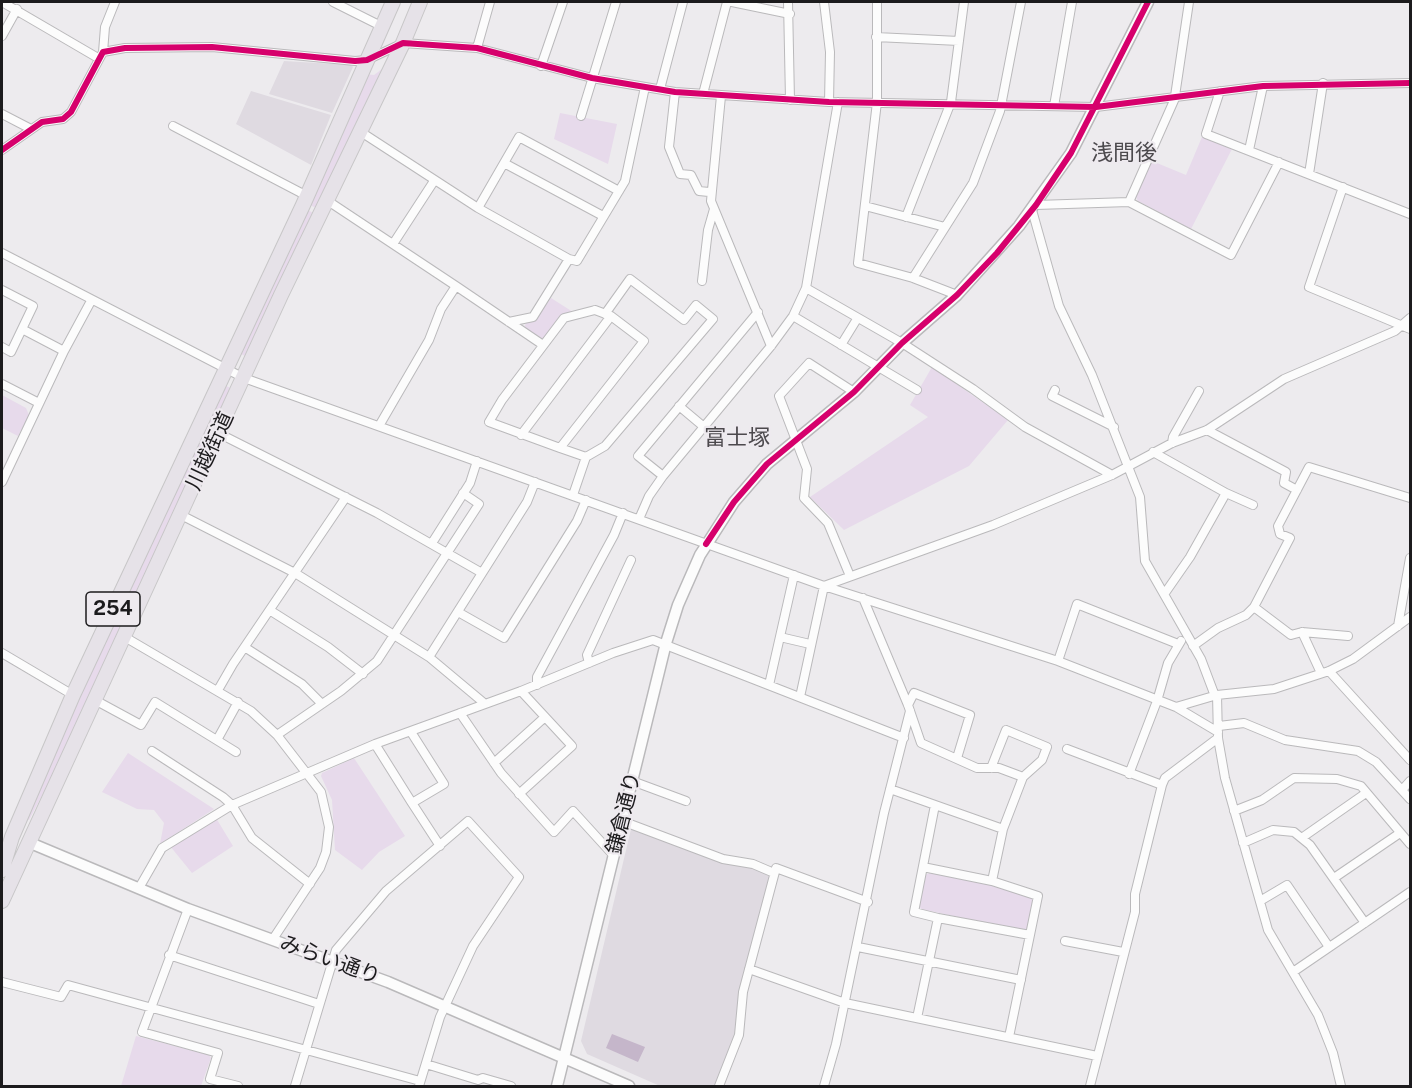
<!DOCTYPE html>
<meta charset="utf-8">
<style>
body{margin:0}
#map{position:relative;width:1412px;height:1088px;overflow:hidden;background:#edebee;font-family:"Public Sans",sans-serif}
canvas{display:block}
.frame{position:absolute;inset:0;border:3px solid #1c1b1d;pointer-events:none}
</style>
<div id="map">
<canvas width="1412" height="1088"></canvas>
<div class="frame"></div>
</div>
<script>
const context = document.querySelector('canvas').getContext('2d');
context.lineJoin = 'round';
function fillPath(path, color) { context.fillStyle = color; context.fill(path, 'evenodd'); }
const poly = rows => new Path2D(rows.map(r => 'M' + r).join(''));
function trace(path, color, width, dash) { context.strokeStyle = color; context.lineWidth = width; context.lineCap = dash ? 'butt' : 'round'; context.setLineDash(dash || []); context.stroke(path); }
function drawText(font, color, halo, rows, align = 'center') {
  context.font = font + ' "Public Sans","Noto Sans JP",sans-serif'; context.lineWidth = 4.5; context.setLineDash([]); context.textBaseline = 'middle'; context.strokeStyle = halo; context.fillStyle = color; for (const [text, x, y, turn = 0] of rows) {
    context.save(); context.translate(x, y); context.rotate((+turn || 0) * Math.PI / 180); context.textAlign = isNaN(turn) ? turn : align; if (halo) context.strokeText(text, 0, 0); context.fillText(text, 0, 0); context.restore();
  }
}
const built = poly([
 [284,61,351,65,353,67,332,113,269,94],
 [251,91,331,115,311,165,236,124],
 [631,829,722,862,754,867,770,877,736,1032,715,1086,660,1086,587,1054,581,1041]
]);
const green = poly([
 [382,69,385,70,320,210,308,204,365,74,374,75],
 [560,113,617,124,608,164,554,139],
 [1202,137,1232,149,1191,229,1138,201,1136,197,1152,161,1186,175],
 [306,209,317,215,247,357,239,353],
 [551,298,573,312,561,315,545,338,541,339,524,328,526,323,535,321],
 [932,367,1008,420,969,466,844,530,810,497,928,417,910,405],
 [224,385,235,390,64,754,29,820,25,818,38,785],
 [2,395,26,408,29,415,18,436,2,428],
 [128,753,214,809,160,844,164,823,154,810,137,809,102,792],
 [354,758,405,836,379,852,362,870,335,850,332,800,321,776,322,773],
 [216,818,233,846,192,873,170,846],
 [930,873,990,885,1030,897,1034,902,1028,928,1023,931,921,909,919,905,925,875],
 [136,1036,209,1055,211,1058,201,1086,121,1086]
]);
const water = poly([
 [612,1034,645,1047,638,1062,606,1048]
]);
const minor = poly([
 [2,2,98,58],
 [333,2,381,26],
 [732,2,790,14],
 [788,2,790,100],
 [824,2,830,52,829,102],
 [877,2,877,102,858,263,913,278,957,295],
 [2,36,17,9],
 [876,37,959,41],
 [477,48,490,2],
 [103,52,105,27,115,2],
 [541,66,563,2],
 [660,89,683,2],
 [1220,91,1206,134,1410,214],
 [675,92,669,147,680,174,691,175,699,191,709,192],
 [703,94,727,2],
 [721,96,711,201,771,346],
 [1175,96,1189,2],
 [1054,106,1072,2],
 [2,114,31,129],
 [581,116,616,2],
 [173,126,307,196],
 [361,132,478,208,569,259,577,261,625,181,645,87],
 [2,150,42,122,63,119,71,112,103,52,125,48,212,47,355,61,367,60,403,43,477,48,592,78,675,92,829,102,1096,107,1263,86,1410,83],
 [1249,150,1263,86],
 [504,163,603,216],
 [1309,174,1323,83],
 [1343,187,1309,287,1410,329],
 [328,201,456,286],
 [1129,202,1176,96],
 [1036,205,1129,202,1231,255,1279,162],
 [865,206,945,227],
 [478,208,519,137,619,191],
 [1032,210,1059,306,1092,375,1140,497,1145,561,1201,659,1215,696],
 [906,217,951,102,964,2],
 [393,244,434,181],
 [2,253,244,378,824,586,1058,661,1176,707,1218,732],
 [913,278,973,183,1000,111,1021,2],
 [702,281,708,230,714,209],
 [806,288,902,343,973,389,1025,427,1112,475],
 [2,290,33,306,11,352,2,347],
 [595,310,611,316,644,341,560,448,489,422,502,400,564,318,595,310],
 [793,316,917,390],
 [509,322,533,317,569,259],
 [22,329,64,351],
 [841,345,857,319],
 [2,384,39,403],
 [1055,390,1052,396,1114,427],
 [679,406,704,427],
 [379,426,429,340,441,309,456,286,543,345],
 [1207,430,1286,472,1284,483,1297,490],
 [218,433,377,513,482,573],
 [521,435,611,316],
 [1172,443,1173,437,1199,391],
 [560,448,586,457],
 [1153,452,1226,493,1190,557,1165,593],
 [663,476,638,456,758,312],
 [2,482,64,351,91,301],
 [1226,493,1253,505],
 [573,495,586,457,605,446,713,319,696,305,684,320,630,279,605,314],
 [181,515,295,573,429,657,484,703],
 [639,519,649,496,663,476,771,346,793,316,806,288,838,102],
 [432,543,470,483,477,461],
 [850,576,828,523,804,498,807,469,779,396,809,363,854,392],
 [863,598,908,705,921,743,977,768,999,768,1023,777,1003,829,992,881],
 [1254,607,1291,635,1302,632,1348,636],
 [271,611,328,647,363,674],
 [458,612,504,638,577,521,586,500],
 [1398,626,1410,558],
 [1302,632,1321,673],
 [123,636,251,711,277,735,321,792,329,827,326,852,320,868,273,939],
 [780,637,810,644],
 [1193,646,1218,628,1246,615,1254,607,1290,538,1280,534,1278,526,1309,467,1410,498],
 [246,648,302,684,322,704],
 [2,653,73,695],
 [429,657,527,502,535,482],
 [1058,661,1077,604,1178,644],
 [589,663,587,655,631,560],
 [1329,671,1410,760],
 [537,685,537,677,614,535,623,513],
 [769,685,794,575],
 [218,690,233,664,346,497],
 [1217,695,1218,738,1225,778,1268,930,1318,1015,1333,1053,1341,1086],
 [800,697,824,586,993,525,1112,475,1172,443,1207,430,1284,379,1395,331,1410,318],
 [93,699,141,725,155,702,236,752],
 [908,705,914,693,970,715,957,758],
 [1176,707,1217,695,1274,689,1329,671,1353,659,1410,617],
 [460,713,501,773,554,832,573,811,614,856],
 [1219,726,1244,723,1285,740,1358,751,1376,762,1410,799],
 [277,735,341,691,377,661,479,504,463,493],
 [217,740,238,702],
 [375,744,412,803,444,784,411,732],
 [1067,749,1162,785],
 [152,751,223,797,232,805,252,838,310,884],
 [494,763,545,717],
 [991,768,1006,730,1047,747,1042,760,1023,777],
 [1129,774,1157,701,1168,663,1181,641],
 [632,781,686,801],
 [890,789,1003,829],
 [1402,790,1410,781],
 [519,794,572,746,521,691],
 [412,803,440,846],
 [935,805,914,912,938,918],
 [1234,811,1262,800,1294,778,1337,779,1361,786,1410,844],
 [622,821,723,859,753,864,774,873],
 [1303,837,1366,793],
 [1243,843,1273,830,1294,832,1310,845,1365,923],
 [923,867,992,881,1038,896,1009,1037],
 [1334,878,1400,833],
 [139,888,162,848,232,805,375,744,521,691,613,653,653,640,904,738],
 [1260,901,1287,885,1329,947],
 [188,909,142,1032,218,1053,210,1079,238,1086],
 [1065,941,1123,952],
 [858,947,1021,980],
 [169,955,319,1004],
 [749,969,845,1003,1097,1056],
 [1293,972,1410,892],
 [2,982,61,997,68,985,420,1081],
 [917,1018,938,918,1030,935],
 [426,1064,478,1080,483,1078,511,1086],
 [295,1086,336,950,386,891,468,821,519,877,473,946,440,1017,419,1086],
 [719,1086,739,1035,743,992,776,868,868,902],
 [824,1086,836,1044,884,813,910,711],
 [1090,1086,1135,912,1135,894,1162,785,1165,778,1218,738]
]);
const tertiary = poly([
 [28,842,188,909,388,982,629,1086],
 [557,1086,666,643,678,605,700,555,734,502,767,464,854,392,902,343,957,295,1019,226,1071,153,1148,2]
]);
const trunk = poly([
 [2,870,12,837,73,695,303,205,393,2],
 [2,901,281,295,403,43,420,2]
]);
const cycleway = poly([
 [2,150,42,122,63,119,71,112,103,52,125,48,212,47,355,61,367,60,403,43,477,48,592,78,675,92,829,102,1096,107,1263,86,1410,83],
 [706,544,734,502,767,464,854,392,902,343,957,295,997,253,1036,205,1071,153,1148,2]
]);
const shields = [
 [113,609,54]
];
const shieldNames = [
 ["254",113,609]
];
const streetNames = [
 ["川越街道",210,451,-65],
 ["鎌倉通り",624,813,-76],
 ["みらい通り",330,960,20]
];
const neighbourhoodNames = [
 ["浅間後",1124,153],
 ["富士塚",737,438]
];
fillPath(built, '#dfdae1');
fillPath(green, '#e7daeb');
fillPath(water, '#c5b6ca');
trace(minor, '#bab9bb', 10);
trace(tertiary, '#bab9bb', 13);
trace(trunk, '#c7c6c7', 16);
trace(minor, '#fcfcfc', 8);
trace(tertiary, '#fcfcfc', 10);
trace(trunk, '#e6e2e8', 14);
trace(cycleway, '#d6006c', 6);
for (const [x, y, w] of shields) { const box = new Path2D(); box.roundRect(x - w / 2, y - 17, w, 34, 4.5); context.fillStyle = '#eeeaef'; context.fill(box); trace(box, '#1c1b1d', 1.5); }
drawText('bold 20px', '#1c1b1d', null, shieldNames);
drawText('21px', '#1c1b1d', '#eeeaef', streetNames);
drawText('22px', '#4c494d', '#eeeaef', neighbourhoodNames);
</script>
